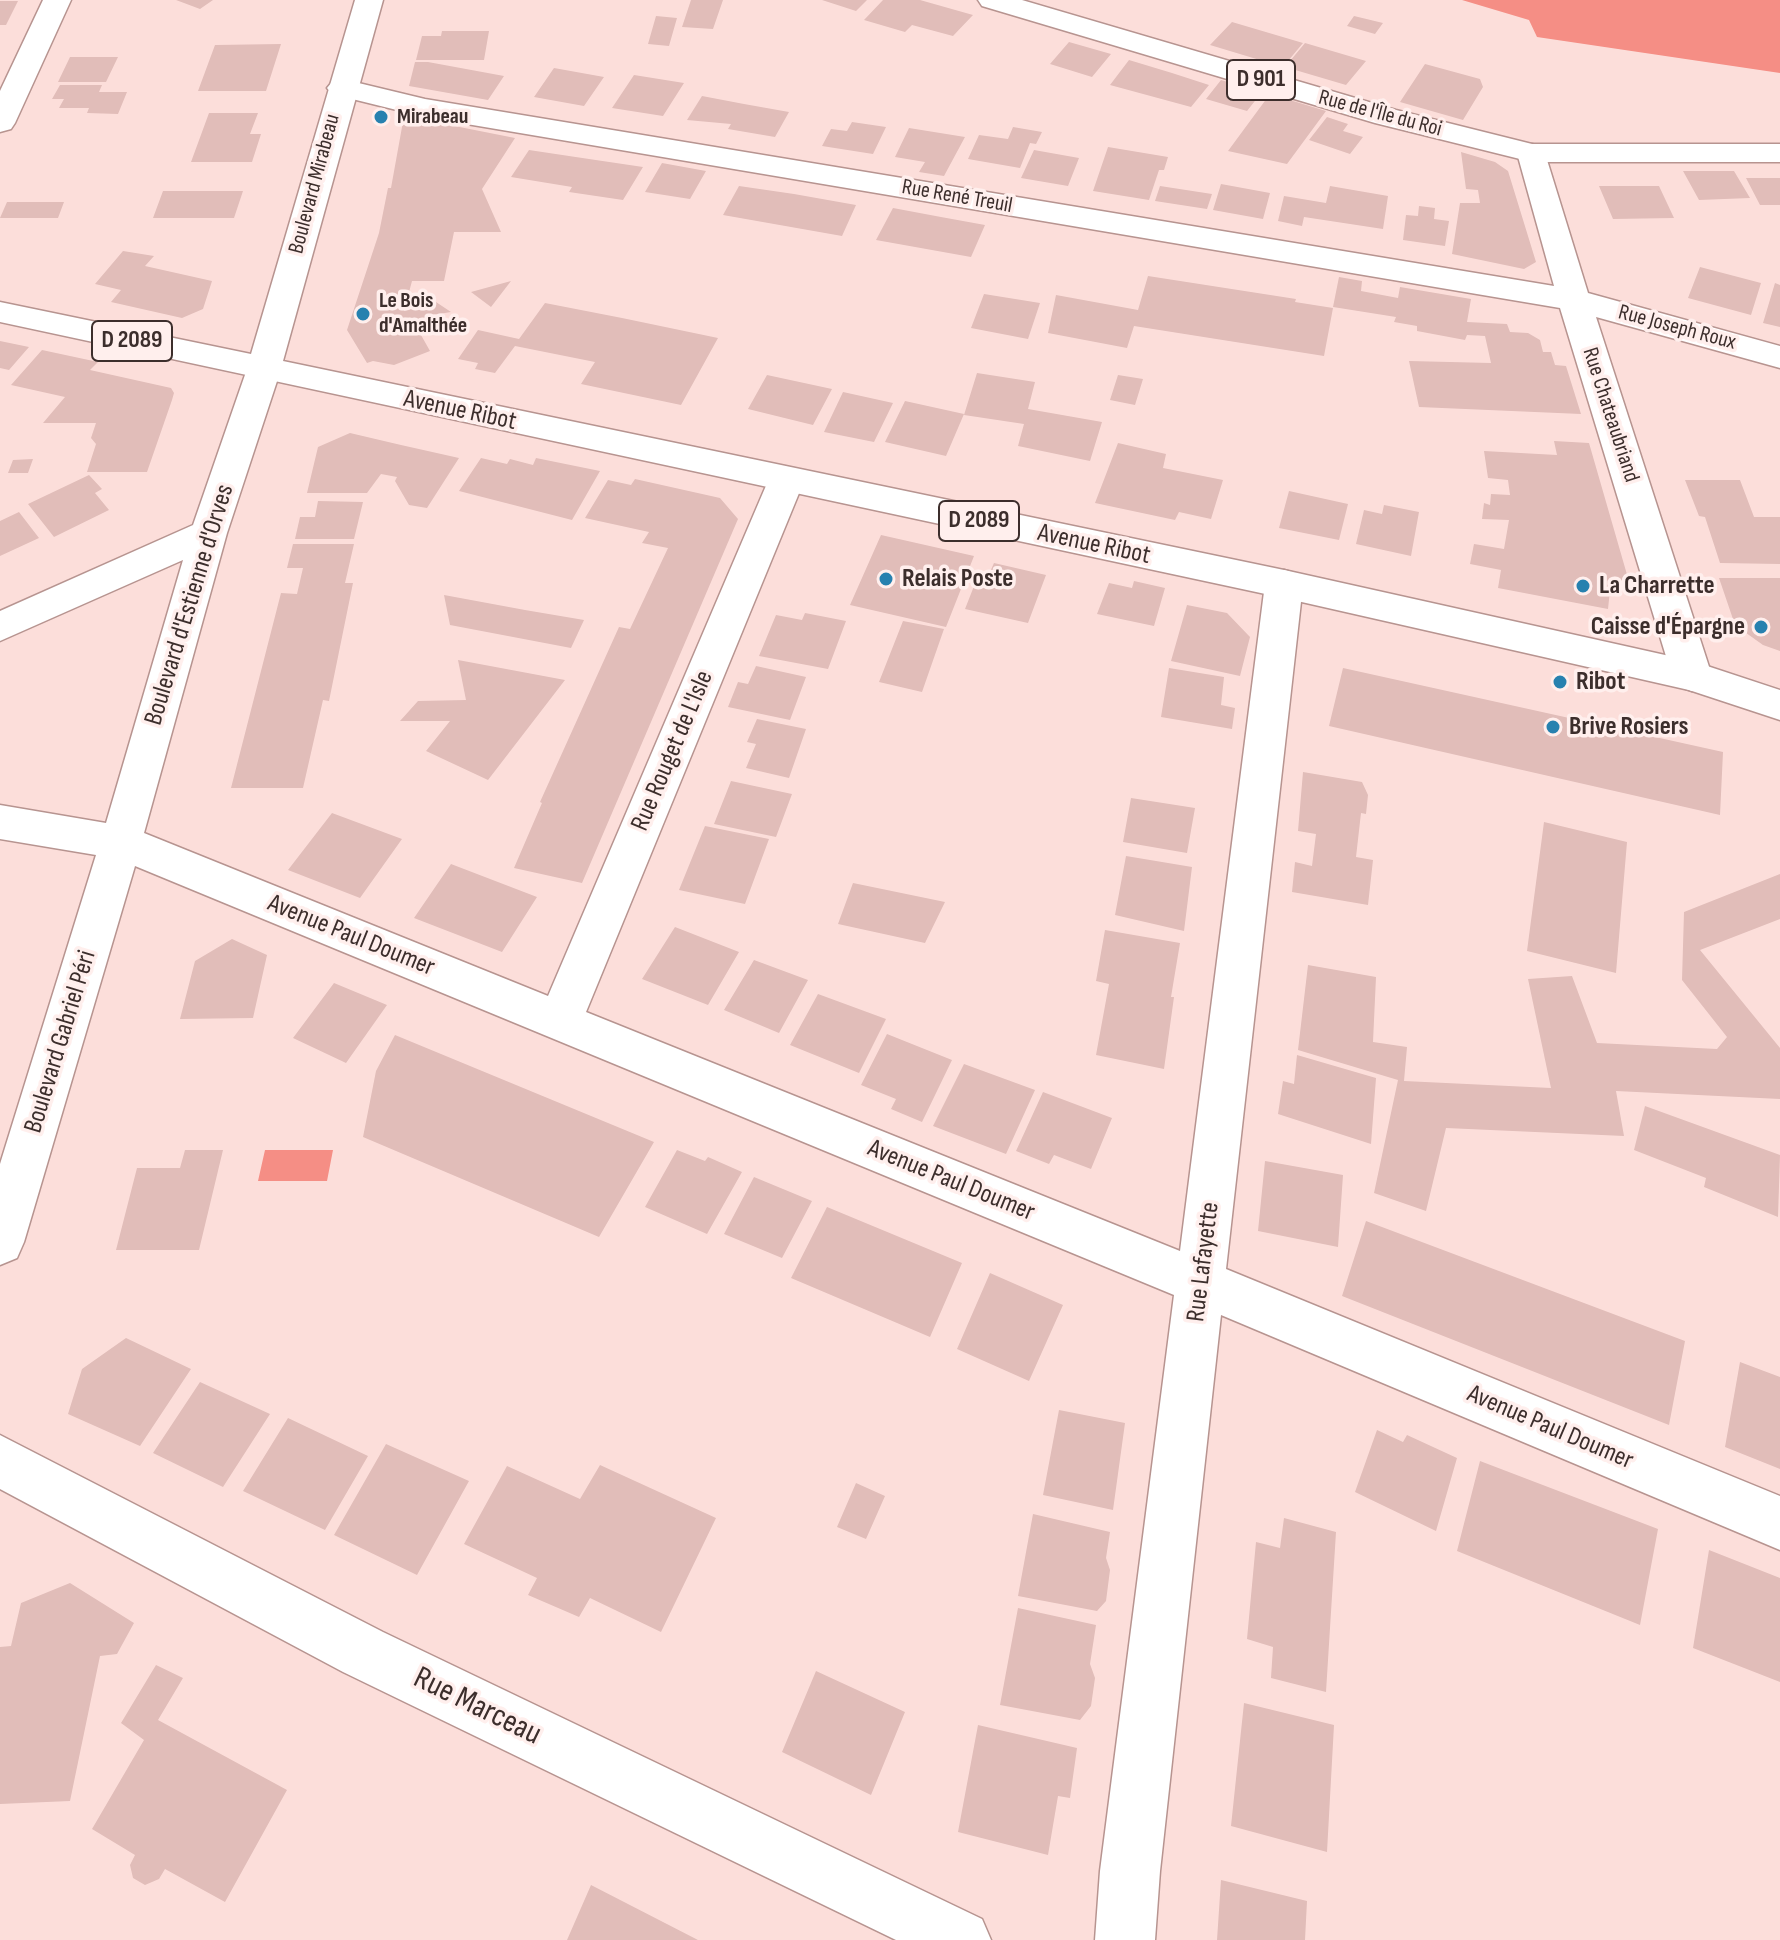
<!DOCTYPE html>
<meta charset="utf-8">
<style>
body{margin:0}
canvas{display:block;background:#fcdeda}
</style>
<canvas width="1780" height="1940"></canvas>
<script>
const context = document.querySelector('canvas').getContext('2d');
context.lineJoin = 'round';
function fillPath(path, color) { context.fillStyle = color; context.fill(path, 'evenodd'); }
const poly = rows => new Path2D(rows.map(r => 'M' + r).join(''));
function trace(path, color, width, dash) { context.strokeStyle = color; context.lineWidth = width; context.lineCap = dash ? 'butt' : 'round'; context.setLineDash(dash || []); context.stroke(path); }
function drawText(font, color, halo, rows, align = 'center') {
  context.font = font + ' "Sofia Sans Condensed",sans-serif'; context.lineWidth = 7; context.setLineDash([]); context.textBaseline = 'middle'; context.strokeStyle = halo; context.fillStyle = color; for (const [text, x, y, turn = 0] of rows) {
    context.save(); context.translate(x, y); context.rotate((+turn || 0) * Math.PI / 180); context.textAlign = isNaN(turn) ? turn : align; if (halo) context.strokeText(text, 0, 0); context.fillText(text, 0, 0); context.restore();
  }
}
const water = poly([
 [1462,0,1780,0,1780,73,1537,37,1529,20],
 [265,1150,333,1150,327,1181,258,1181]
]);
const building = poly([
 [176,0,213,0,200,9],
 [691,0,723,0,713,29,682,27],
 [822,0,867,0,856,11],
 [883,0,920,0,973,15,953,36,912,25,905,32,864,20],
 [0,1,18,1,6,25,0,25],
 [656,16,677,18,669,46,648,44],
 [1354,16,1383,23,1375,34,1347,26],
 [1232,22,1303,43,1283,67,1210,45],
 [442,31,489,31,484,60,416,60,422,36,441,36],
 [1069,42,1111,54,1092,77,1050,64],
 [1305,43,1366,61,1346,85,1285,67],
 [281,44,266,91,198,91,215,45],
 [70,57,118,57,106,82,58,82],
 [1129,60,1172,73,1209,85,1191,107,1110,85],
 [415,62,428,62,504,76,488,100,409,86],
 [1425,64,1480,79,1483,87,1463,120,1400,102],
 [554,68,604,77,584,106,534,97],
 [634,75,684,83,663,116,612,108],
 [1221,80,1262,92,1247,111,1206,99],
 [60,85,102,85,99,92,127,92,118,114,87,113,89,108,59,108,64,99,52,99],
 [1270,94,1326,111,1287,164,1228,151],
 [702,96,744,104,789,112,775,137,728,129,731,124,687,120],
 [209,113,258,113,250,134,261,134,252,162,191,162],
 [404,116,515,138,482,189,501,232,454,232,444,281,412,281,404,311,436,302,451,312,426,316,435,331,421,335,430,351,394,365,373,361,367,363,347,330,379,233,388,188,391,188],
 [1327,117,1348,124,1343,131,1363,137,1350,154,1309,140],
 [852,122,886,127,873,154,822,146,831,129,847,131],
 [1013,127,1042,132,1036,144,1030,143,1020,168,968,159,979,135,1008,139],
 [909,128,965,137,944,176,919,172,925,162,895,157],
 [1108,147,1168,157,1164,170,1159,170,1149,200,1093,191],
 [529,150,589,159,643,167,623,200,569,192,572,187,511,177],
 [1034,150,1079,158,1068,186,1021,178],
 [1461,152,1495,162,1508,171,1536,262,1524,269,1452,254,1460,203,1480,203,1478,190,1466,189],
 [662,163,706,171,690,199,645,192],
 [1683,171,1734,171,1750,198,1699,200],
 [1746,178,1780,178,1780,205,1760,205],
 [1221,184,1270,193,1263,219,1213,210],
 [739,186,794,194,856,205,842,236,723,215],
 [1160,186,1212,194,1207,209,1155,201],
 [1330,186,1388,196,1383,229,1304,217,1302,226,1278,221,1284,196,1326,203],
 [1599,186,1659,186,1674,218,1613,219],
 [163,191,243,191,234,218,153,218],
 [7,202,64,202,58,218,0,218],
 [1419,206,1435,208,1434,219,1449,221,1445,246,1403,240,1406,215,1418,216],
 [893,208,941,217,985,225,971,257,876,240],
 [123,251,154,256,145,266,212,281,203,309,182,318,111,302,121,290,95,284],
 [1700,267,1761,283,1751,315,1688,298],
 [1148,276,1296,299,1295,302,1333,308,1324,356,1134,326,1127,348,1048,333,1056,295,1138,310],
 [1339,277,1362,281,1361,291,1398,298,1400,287,1471,299,1467,322,1507,324,1510,332,1528,333,1540,340,1543,352,1551,352,1555,365,1566,366,1581,414,1419,407,1409,361,1491,363,1485,336,1467,335,1465,340,1417,331,1417,326,1394,322,1396,317,1333,307],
 [511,281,491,307,471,292],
 [1775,283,1780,285,1780,327,1763,323],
 [984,294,1040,303,1028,339,971,328],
 [545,303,622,318,718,338,681,405,581,384,595,362,515,346,495,373,475,369,478,363,458,359,478,330,519,339],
 [0,341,29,347,9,370,0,368],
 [42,350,98,362,90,370,171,388,174,393,172,400,147,472,87,472,96,444,91,438,96,423,43,423,65,397,11,385],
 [977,373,1035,382,1028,409,1102,422,1090,461,1018,446,1024,424,964,415],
 [767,375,832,389,813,425,748,409],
 [1118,375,1143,379,1135,405,1110,400],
 [843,392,893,403,874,442,824,432],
 [905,401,964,414,946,456,885,442],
 [350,433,401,445,459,458,427,508,409,505,395,481,397,477,381,474,367,493,307,493,318,447],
 [1554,441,1589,443,1630,585,1611,581,1608,609,1498,588,1501,570,1470,564,1474,544,1504,549,1509,520,1482,519,1484,503,1490,505,1491,494,1510,495,1508,480,1488,478,1484,451,1557,455],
 [1118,443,1166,454,1163,468,1223,480,1211,519,1179,512,1175,520,1095,503],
 [481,458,507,464,510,459,533,465,536,458,600,471,572,520,459,491],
 [33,459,28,473,8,473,13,460],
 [89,475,102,489,95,493,109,510,54,537,28,504],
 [635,479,720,498,738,519,582,883,514,868,542,803,540,802,619,627,630,629,668,548,642,543,649,532,585,518,608,480,631,485],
 [1685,480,1740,480,1754,517,1780,517,1780,564,1720,563,1705,517,1699,516],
 [1289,491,1348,504,1339,540,1279,528],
 [318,501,363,502,354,539,295,539,300,517,315,517],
 [1384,505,1419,512,1411,556,1356,544,1364,510,1382,514],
 [19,512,39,538,0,556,0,521],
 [881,535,974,556,946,627,850,605],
 [293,544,354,544,345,583,353,583,329,701,323,700,303,788,231,788,281,593,297,594,303,568,287,568],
 [994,563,1046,575,1028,623,965,609,976,581,985,583],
 [1719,578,1780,578,1780,651,1763,645,1735,625],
 [1134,581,1165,588,1154,626,1097,614,1109,583,1132,588],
 [444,595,525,610,584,620,571,648,450,625],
 [1187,605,1227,613,1250,637,1240,676,1171,661],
 [805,613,846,621,828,669,759,656,776,615,802,620],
 [903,621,944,629,922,692,879,682],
 [458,660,565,680,488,780,426,751,450,721,400,721,418,701,466,700],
 [756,666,806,677,790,720,728,707,738,682,748,684],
 [1169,668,1224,677,1221,705,1235,708,1232,729,1161,717],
 [1343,668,1723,752,1720,815,1329,726],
 [757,719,806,729,789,778,746,768,756,744,747,742],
 [1303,772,1362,782,1368,795,1366,814,1361,813,1356,857,1373,860,1368,905,1292,892,1295,862,1312,866,1316,834,1298,831],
 [731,781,792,794,776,837,714,824],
 [1131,798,1195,808,1187,853,1123,842],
 [332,813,402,839,360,898,288,870],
 [1544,822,1627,842,1616,973,1527,951],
 [705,826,769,839,745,904,679,890],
 [1126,856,1192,867,1184,931,1115,915],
 [451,864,537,897,502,952,414,918],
 [1780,874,1780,919,1700,950,1780,1048,1780,1099,1616,1091,1624,1136,1446,1128,1426,1211,1374,1193,1398,1080,1298,1050,1308,965,1376,977,1373,1042,1407,1047,1404,1081,1551,1088,1528,979,1572,976,1597,1043,1717,1049,1727,1037,1682,980,1684,912],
 [853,883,945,902,925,943,838,924],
 [675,927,739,952,708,1005,642,979],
 [1105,930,1180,943,1171,997,1174,997,1164,1069,1096,1055,1109,984,1096,981],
 [232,939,267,955,253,1018,180,1019,195,961],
 [754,960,808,980,779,1033,724,1010],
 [334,983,387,1005,346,1063,293,1038],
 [818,994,886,1019,859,1073,790,1045],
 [887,1034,952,1060,922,1122,891,1109,896,1099,861,1085],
 [395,1035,654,1142,599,1237,363,1137,376,1071],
 [1297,1055,1376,1078,1371,1144,1278,1114,1283,1081,1294,1084],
 [964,1064,1035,1090,1006,1154,933,1126],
 [1043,1092,1112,1118,1091,1169,1054,1155,1049,1164,1016,1151],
 [1645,1106,1780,1155,1778,1217,1704,1187,1706,1178,1634,1150],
 [185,1150,223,1150,199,1250,116,1250,137,1168,180,1168],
 [677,1150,705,1161,708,1157,742,1172,707,1234,645,1207],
 [1265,1161,1343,1175,1338,1247,1258,1231],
 [754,1177,812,1201,782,1258,724,1234],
 [827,1207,962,1263,930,1337,791,1278],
 [1366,1221,1685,1341,1669,1425,1342,1296],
 [990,1273,1063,1305,1029,1381,957,1349],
 [126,1338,191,1369,140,1446,68,1414,82,1369],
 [1740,1362,1780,1377,1780,1469,1725,1447],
 [200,1382,270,1414,223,1487,153,1453],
 [1059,1410,1125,1423,1113,1510,1043,1495],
 [288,1418,368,1456,325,1530,243,1491],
 [1377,1430,1403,1442,1407,1435,1457,1458,1436,1531,1355,1492],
 [386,1444,469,1481,417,1575,334,1535],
 [1480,1461,1658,1529,1640,1625,1457,1551],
 [600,1465,716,1518,661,1632,590,1598,579,1617,528,1595,537,1578,464,1544,507,1466,580,1499],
 [856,1483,885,1496,866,1539,837,1527],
 [1033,1514,1110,1532,1106,1558,1110,1570,1106,1601,1097,1611,1018,1596],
 [1284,1518,1336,1532,1326,1692,1271,1678,1273,1647,1247,1639,1256,1542,1280,1548],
 [1709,1550,1780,1578,1780,1682,1693,1648],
 [70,1583,134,1623,117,1654,100,1656,70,1801,0,1804,0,1647,11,1646,21,1603],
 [1018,1608,1096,1625,1090,1664,1095,1678,1091,1706,1080,1720,1000,1705],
 [156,1665,183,1678,158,1720,287,1790,225,1902,165,1869,159,1879,145,1885,133,1878,130,1865,135,1855,92,1829,144,1740,121,1723],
 [816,1671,905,1712,871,1795,782,1752],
 [1244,1703,1334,1725,1327,1852,1231,1826],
 [978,1725,1077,1748,1070,1798,1058,1796,1048,1855,958,1832],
 [1221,1880,1307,1901,1305,1940,1217,1940],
 [591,1885,698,1940,567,1940]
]);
const minor = poly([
 [43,0,71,0,15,123,11,129,0,132,0,91,43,0],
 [342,79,425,99,1554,286,1517,153,1521,147,1532,144,1543,147,1588,293,1780,346,1780,368,1596,317,1712,676,1706,686,1692,691,1678,686,1672,676,1560,308,425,117,332,94,327,88,332,82,342,79],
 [264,358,276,361,281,369,227,533,144,833,548,996,768,481,773,472,786,469,799,472,804,481,586,1012,1180,1251,1265,584,1271,574,1284,570,1297,574,1303,584,1226,1269,1780,1496,1780,1550,1221,1315,1160,1871,1155,1940,1095,1940,1100,1871,1174,1295,135,866,24,1242,17,1258,0,1265,0,1164,96,855,0,839,0,805,106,823,183,560,0,641,0,611,193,525,247,369,252,361,264,358],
 [0,1435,383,1632,982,1919,991,1940,896,1940,343,1672,0,1489,0,1435]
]);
const major = poly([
 [355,0,383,0,283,361,1284,570,1692,661,1780,690,1780,720,1689,690,1284,598,0,322,0,302,251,354,355,0],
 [978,0,1022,0,1396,110,1532,144,1780,144,1780,162,1532,162,1375,123,982,6,978,0]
]);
const markers = [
 [381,117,8,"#2781af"],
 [363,314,8,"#2781af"],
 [886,579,8,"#2781af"],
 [1583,586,8,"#2781af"],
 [1761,627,8,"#2781af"],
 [1560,682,8,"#2781af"],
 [1553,727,8,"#2781af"]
];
const farStreetnames = [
 ["Rue de l'Île du Roi",1380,114,15],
 ["Boulevard Mirabeau",315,184,-75],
 ["Rue René Treuil",957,197,10],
 ["Rue Joseph Roux",1677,328,15],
 ["Rue Chateaubriand",1610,415,72]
];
const farPoinames = [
 ["Mirabeau",397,117],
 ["Le Bois",379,301],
 ["d'Amalthée",379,326]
];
const shields = [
 [1261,80,68],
 [132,341,80],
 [979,521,80]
];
const shieldNames = [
 ["D 901",1261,80],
 ["D 2089",132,341],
 ["D 2089",979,521]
];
const streetNames = [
 ["Avenue Ribot",460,411,12],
 ["Avenue Ribot",1094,545,12],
 ["Boulevard d'Estienne d'Orves",190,605,-73],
 ["Rue Rouget de L'Isle",673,751,-67],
 ["Avenue Paul Doumer",351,936,22],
 ["Boulevard Gabriel Péri",61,1042,-73],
 ["Avenue Paul Doumer",951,1181,22],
 ["Rue Lafayette",1204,1262,-83],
 ["Avenue Paul Doumer",1550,1428,23]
];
const poiNames = [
 ["Relais Poste",902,579],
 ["La Charrette",1599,586],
 ["Caisse d'Épargne",1745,627,"right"],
 ["Ribot",1576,682],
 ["Brive Rosiers",1569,727]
];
const nearStreetnames = [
 ["Rue Marceau",477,1707,26]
];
fillPath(water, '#f58e85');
fillPath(building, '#e1bdb9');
trace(minor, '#b79490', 3);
trace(major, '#b79490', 3);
fillPath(minor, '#fff');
fillPath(major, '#fff');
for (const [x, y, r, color] of markers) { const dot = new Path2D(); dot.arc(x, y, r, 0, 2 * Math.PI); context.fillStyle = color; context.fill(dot); trace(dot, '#ffefed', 3); }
drawText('22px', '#3c2e2c', '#ffefed', farStreetnames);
drawText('bold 22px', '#3c2e2c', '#ffefed', farPoinames, 'left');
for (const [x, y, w] of shields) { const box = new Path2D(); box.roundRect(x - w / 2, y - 20, w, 40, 6); context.fillStyle = '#ffefed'; context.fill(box); trace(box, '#3c2e2c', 2); }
drawText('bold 24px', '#3c2e2c', null, shieldNames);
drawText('26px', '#3c2e2c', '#ffefed', streetNames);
drawText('bold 26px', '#3c2e2c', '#ffefed', poiNames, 'left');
drawText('32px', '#3c2e2c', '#ffefed', nearStreetnames);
</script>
